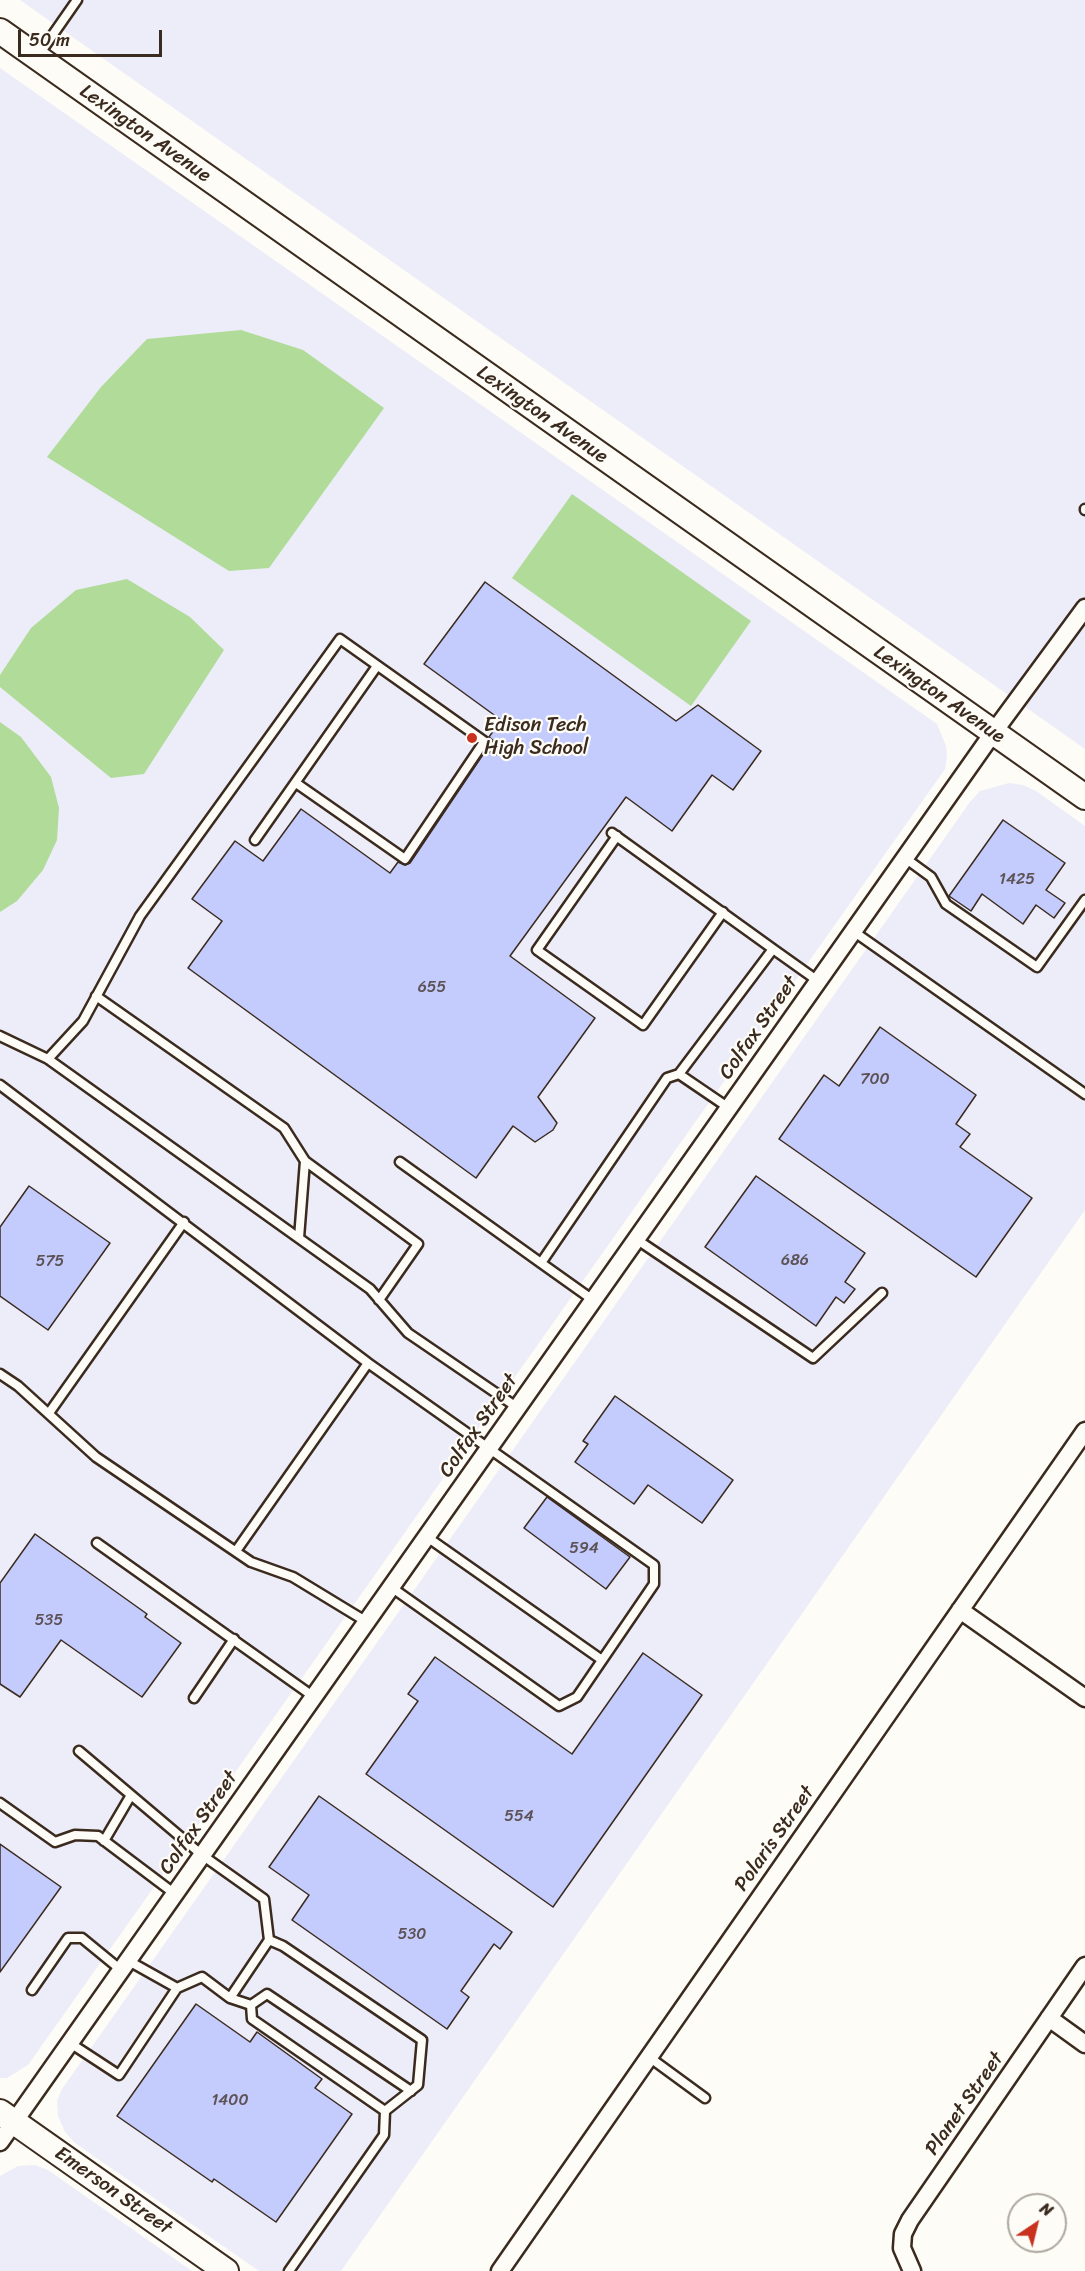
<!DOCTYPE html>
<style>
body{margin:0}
#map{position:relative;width:1085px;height:2271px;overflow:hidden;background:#fdfcf7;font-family:Sriracha,sans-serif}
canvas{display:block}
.north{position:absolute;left:1007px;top:2193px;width:60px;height:60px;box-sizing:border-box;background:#fdfcf7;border:2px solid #afa8a0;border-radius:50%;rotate:35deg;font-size:16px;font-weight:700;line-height:24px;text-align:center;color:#3b2a1e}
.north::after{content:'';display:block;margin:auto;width:21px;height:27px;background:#c8321e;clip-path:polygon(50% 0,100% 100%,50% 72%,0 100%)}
.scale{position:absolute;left:18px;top:30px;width:144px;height:27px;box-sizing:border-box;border:3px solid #3b2a1e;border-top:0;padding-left:8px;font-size:18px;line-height:21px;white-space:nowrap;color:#3b2a1e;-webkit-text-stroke:4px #fdfcf7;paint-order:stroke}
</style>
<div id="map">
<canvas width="1085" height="2271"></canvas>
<div class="north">N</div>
<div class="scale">50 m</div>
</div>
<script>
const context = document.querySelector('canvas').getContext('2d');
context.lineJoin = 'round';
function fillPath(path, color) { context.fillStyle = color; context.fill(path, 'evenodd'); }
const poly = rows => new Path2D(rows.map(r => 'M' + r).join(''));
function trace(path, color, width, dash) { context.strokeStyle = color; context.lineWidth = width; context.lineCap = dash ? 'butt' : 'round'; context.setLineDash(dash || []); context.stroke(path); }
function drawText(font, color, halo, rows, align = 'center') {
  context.font = font + ' Sriracha,sans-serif'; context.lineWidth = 4.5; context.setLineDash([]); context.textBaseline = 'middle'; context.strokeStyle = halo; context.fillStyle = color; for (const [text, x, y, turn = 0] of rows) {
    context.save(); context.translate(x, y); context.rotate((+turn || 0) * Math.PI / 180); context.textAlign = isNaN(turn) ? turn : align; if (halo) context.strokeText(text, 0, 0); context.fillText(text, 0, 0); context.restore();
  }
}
const built = poly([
 [20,0,1085,0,1085,749],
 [0,68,937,724,946,746,947,757,945,769,938,779,28,2065,7,2078,0,2078],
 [1009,783,1023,785,1036,791,1085,826,1085,1210,341,2271,259,2271,75,2143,65,2132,58,2116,57,2101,62,2089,970,802,980,791],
 [35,2165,48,2170,192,2271,0,2271,0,2176,18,2166]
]);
const green = poly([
 [241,330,303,350,384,408,269,568,229,571,47,457,101,387,147,339],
 [572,494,751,621,691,706,512,578],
 [127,579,190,617,224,650,144,774,111,778,0,687,0,675,31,628,76,590],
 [0,722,21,737,51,777,59,808,57,840,43,870,17,901,0,912]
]);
const building = poly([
 [485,582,676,721,698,705,761,751,733,790,712,775,672,831,626,797,510,956,595,1018,538,1097,557,1123,553,1130,535,1142,513,1126,476,1178,188,968,222,921,192,899,235,841,263,861,301,809,390,873,398,862,405,865,410,863,486,750,494,755,500,753,500,746,489,737,501,720,424,664,485,582],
 [1003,820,1065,863,1046,890,1065,903,1054,918,1036,905,1023,924,982,894,971,911,949,896,1003,820],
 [880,1027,976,1095,956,1124,970,1134,960,1147,1032,1198,976,1277,779,1139,824,1075,839,1086,880,1027],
 [756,1176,865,1253,845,1282,855,1289,844,1303,836,1297,816,1326,705,1247,756,1176],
 [29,1186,110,1243,48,1330,0,1296,0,1227,29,1186],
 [615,1396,733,1480,702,1523,648,1485,634,1504,575,1462,588,1444,583,1441,615,1396],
 [547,1497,630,1557,606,1589,524,1528,547,1497],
 [35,1534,147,1614,145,1617,181,1643,142,1697,61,1640,20,1697,0,1684,0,1583,35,1534],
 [643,1653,702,1695,553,1907,366,1774,418,1701,408,1694,435,1657,572,1754,643,1653],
 [319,1796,512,1932,500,1949,494,1944,461,1991,469,1997,447,2029,292,1920,309,1895,269,1867,319,1796],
 [0,1844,61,1887,0,1972,0,1844],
 [196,2004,250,2042,257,2032,322,2079,315,2088,352,2114,276,2222,214,2179,212,2182,117,2116,196,2004]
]);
const lane = poly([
 [38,56,77,0],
 [1085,509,1085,510],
 [296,783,405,859,484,742],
 [612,833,773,949],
 [617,836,537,950,643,1025,723,912],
 [255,840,377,666],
 [905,858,931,877,946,904,1037,967,1085,900],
 [853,931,1085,1094],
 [96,996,284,1128,305,1161],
 [0,1036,48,1059,370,1289,408,1333,518,1408],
 [48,1059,83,1021,140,916,340,639,495,749],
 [679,1074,729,1108],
 [0,1085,368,1363,654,1565,654,1584,577,1697,559,1706,391,1587],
 [400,1162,541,1263],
 [299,1238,305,1161,418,1244,379,1300],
 [636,1239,813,1358,882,1293],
 [593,1300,541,1263,667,1078,679,1074,773,949,818,981],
 [0,1374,18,1386,96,1457,251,1562,293,1577,367,1622],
 [49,1413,184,1222],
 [427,1537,602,1660],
 [97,1543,314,1697],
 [236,1551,368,1363],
 [194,1698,234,1639],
 [79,1751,202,1855,264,1899,269,1940,230,1998],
 [0,1803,55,1842,75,1835,98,1836,175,1894],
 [104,1841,131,1795],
 [269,1940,283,1946,422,2040,418,2085,385,2111,384,2135,289,2271],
 [127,1960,177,1988,202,1977,230,1998,251,2005,267,1994,411,2091],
 [32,1990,68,1938,82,1938,121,1970],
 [251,2005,252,2019,385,2111],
 [70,2043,119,2075,177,1988],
 [649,2057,705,2098]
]);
const street = poly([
 [960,1610,1085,1698],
 [1049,2018,1085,2044],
 [0,2142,993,733,1085,608],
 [500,2271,1085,1431],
 [912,2271,902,2248,903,2234,910,2220,1085,1966]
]);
const secondary = poly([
 [0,31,1085,797],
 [0,2112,226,2271]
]);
const markers = [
 [472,738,6,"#c8321e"]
];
const numberNames = [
 ["1425",1017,880],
 ["655",432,988],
 ["700",875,1080],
 ["686",795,1261],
 ["575",50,1262],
 ["594",584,1549],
 ["535",49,1621],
 ["554",519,1817],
 ["530",412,1935],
 ["1400",230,2101]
];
const streetNames = [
 ["Lexington Avenue",145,134,35],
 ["Lexington Avenue",542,415,35],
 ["Lexington Avenue",939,695,35],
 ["Colfax Street",759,1028,-55],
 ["Colfax Street",479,1426,-55],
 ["Colfax Street",199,1823,-55],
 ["Polaris Street",775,1839,-55],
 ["Planet Street",965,2104,-55],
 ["Emerson Street",113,2191,35]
];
const poiNames = [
 ["Edison Tech",484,726],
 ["High School",484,749]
];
fillPath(built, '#ecedf9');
fillPath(green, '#b1db99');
fillPath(building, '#c4cbfd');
trace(building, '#3b2a1e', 1.5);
trace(lane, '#3b2a1e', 13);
trace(street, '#3b2a1e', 21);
trace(secondary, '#3b2a1e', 28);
trace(lane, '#fdfcf7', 8);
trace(street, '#fdfcf7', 16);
trace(secondary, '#fdfcf7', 24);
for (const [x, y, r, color] of markers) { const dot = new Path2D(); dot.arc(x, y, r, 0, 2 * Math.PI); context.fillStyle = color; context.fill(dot); trace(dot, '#fdfcf7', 2); }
drawText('16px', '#5d5256', null, numberNames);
drawText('20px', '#3b2a1e', '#fdfcf7', streetNames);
drawText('20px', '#3b2a1e', '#fdfcf7', poiNames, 'left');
</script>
